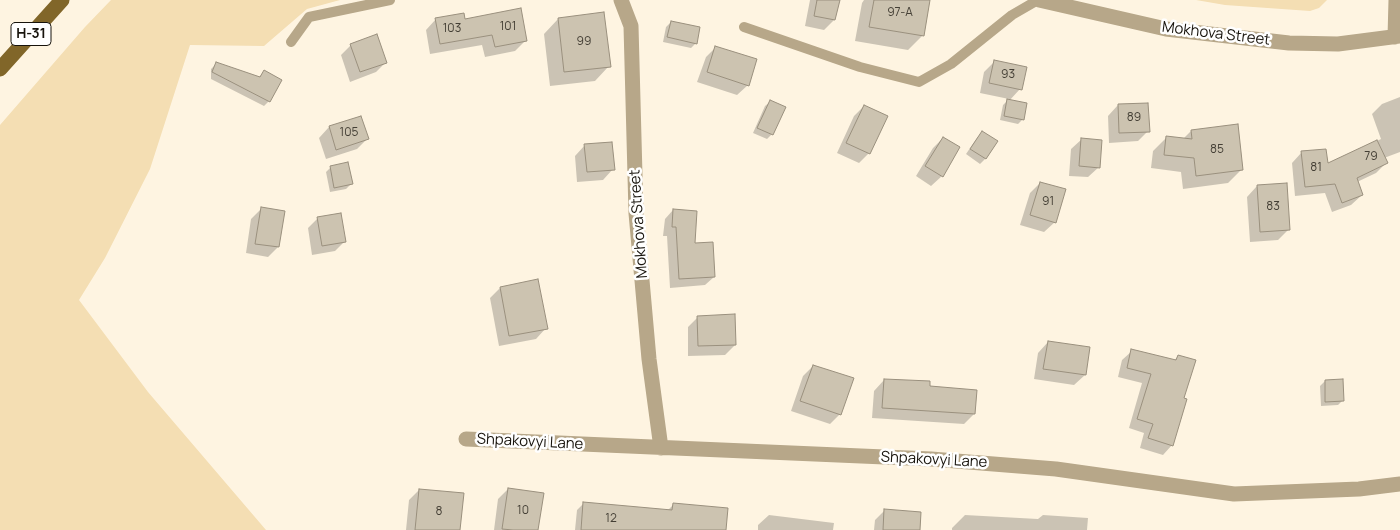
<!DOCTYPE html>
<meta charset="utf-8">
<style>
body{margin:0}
canvas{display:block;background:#fef4e1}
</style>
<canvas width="1400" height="530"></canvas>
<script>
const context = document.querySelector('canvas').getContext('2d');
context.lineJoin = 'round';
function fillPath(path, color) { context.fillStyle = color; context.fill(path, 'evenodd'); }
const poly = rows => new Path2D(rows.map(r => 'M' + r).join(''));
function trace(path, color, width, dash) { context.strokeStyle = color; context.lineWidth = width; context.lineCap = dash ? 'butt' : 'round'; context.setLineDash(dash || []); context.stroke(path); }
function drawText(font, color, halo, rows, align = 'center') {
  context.font = font + ' Manrope,sans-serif'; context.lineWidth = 5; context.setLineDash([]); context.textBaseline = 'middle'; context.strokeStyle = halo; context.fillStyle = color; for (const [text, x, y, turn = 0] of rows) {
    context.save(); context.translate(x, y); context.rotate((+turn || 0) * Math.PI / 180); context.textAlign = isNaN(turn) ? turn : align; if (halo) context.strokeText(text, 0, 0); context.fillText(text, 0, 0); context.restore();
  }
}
const green = poly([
 [111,0,340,0,307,9,264,46,190,45,150,169,105,258,79,300,148,392,266,530,0,530,0,125,85,27],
 [1196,0,1327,0,1319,8,1310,11,1225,5]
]);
const shadow = poly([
 [810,0,838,0,834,20,824,30,805,26],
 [864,0,929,0,923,35,908,50,855,41,862,3],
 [436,19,464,20,525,41,515,51,485,57,482,45,430,54,426,30],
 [558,19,609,66,595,81,550,86,544,34],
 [671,22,696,43,691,48,663,42,666,27],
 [351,45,386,62,376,72,350,82,341,55],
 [716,47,748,85,737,95,697,82,706,57],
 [995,61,1020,89,1009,101,1023,119,1018,124,1000,120,1003,105,1009,99,980,93,984,72],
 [216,64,258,78,264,72,269,101,264,106,211,79,211,69],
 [1400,97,1400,152,1384,158,1386,163,1376,173,1357,182,1362,195,1351,205,1332,212,1325,193,1295,196,1292,163,1302,152,1327,165,1381,139,1372,114,1382,104],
 [770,102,772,134,767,139,753,133,765,106],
 [1118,105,1148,131,1138,141,1109,143,1108,116],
 [864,106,869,153,859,163,837,153,854,116],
 [329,127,367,139,357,149,326,159,319,138],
 [1191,131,1241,170,1228,183,1183,189,1181,172,1151,168,1153,151,1166,138,1183,139],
 [982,133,996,142,985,159,980,164,966,154,977,138],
 [943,138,942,176,931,186,916,176,933,148],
 [1082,139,1099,167,1088,177,1069,176,1071,149],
 [585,145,613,169,603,180,577,182,575,156],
 [331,167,351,184,346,189,330,192,326,172],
 [1040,183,1055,222,1044,232,1020,225,1030,193],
 [1257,186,1289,229,1278,240,1250,242,1247,197],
 [261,209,278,247,268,257,246,253,251,219],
 [673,210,693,244,714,277,705,285,670,288,667,236,663,236,665,219],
 [318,218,345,241,335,251,312,255,308,228],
 [500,288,546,328,536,339,499,346,490,298],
 [698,317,735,345,725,355,688,356,688,327],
 [1048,342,1089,348,1085,375,1074,385,1034,379,1038,353],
 [1132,351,1174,361,1178,356,1183,399,1172,445,1163,455,1140,448,1144,433,1129,428,1142,383,1118,377,1122,360],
 [813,366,840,414,830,424,791,411,803,376],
 [884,380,929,387,974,414,964,424,872,418,874,391],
 [1325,381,1343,400,1338,405,1321,406,1320,386],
 [508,489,537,530,494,530,498,499],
 [419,490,459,530,406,530,409,500],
 [584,503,667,511,673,505,725,530,575,530,577,510],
 [885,510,918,530,874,530,875,520],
 [769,515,834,523,833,530,758,530,758,525],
 [965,515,1038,519,1043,515,1088,518,1087,530,952,530,952,528]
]);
const building = poly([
 [817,0,840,0,835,20,814,16,817,0],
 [874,0,930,0,924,36,869,27,874,0],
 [521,8,527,41,495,47,492,35,440,44,435,18,464,13,465,19,521,8],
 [604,12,611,67,564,72,558,18,604,12],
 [671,21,700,27,697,44,667,37,671,21],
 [377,34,387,63,360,72,350,44,377,34],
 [715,46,757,59,749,86,707,72,715,46],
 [994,60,1027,67,1022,90,989,83,994,60],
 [216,62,260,77,264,70,282,80,270,102,212,72,216,62],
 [1007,99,1027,103,1024,120,1004,116,1007,99],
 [770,100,786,107,773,135,757,128,770,100],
 [1148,103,1150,132,1119,133,1118,104,1148,103],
 [864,105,888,116,870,154,846,143,864,105],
 [361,116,369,139,336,150,329,126,361,116],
 [1238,124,1243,170,1196,176,1194,158,1164,155,1166,136,1192,139,1191,130,1238,124],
 [982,131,998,141,986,159,970,149,982,131],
 [943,137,960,147,943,177,925,166,943,137],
 [1081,138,1102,140,1100,168,1079,166,1081,138],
 [1377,140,1388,163,1357,178,1363,195,1342,203,1335,184,1305,187,1301,151,1326,149,1328,163,1377,140],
 [612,142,615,170,587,172,584,144,612,142],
 [348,162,353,184,334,188,330,166,348,162],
 [1040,182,1066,189,1056,223,1030,215,1040,182],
 [1287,183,1290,230,1260,232,1257,185,1287,183],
 [261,207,285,211,279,247,255,244,261,207],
 [673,209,697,211,695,243,713,242,715,277,679,279,676,227,672,227,673,209],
 [341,213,346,242,322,246,317,217,341,213],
 [538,279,548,329,509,336,500,287,538,279],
 [735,314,736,345,698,346,697,316,735,314],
 [1048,341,1090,347,1086,375,1043,369,1048,341],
 [1131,349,1176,360,1178,355,1196,360,1184,398,1187,399,1173,446,1148,438,1153,424,1137,419,1151,374,1127,368,1131,349],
 [813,365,854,378,841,415,800,401,813,365],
 [884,379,930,381,930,386,977,390,975,414,882,408,884,379],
 [1343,379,1344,401,1325,402,1325,380,1343,379],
 [508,488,544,493,538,530,513,530,502,529,508,488],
 [419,489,464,493,460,530,415,530,419,489],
 [583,502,672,510,673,503,728,508,726,530,581,530,583,502],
 [884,509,921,512,920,530,883,530,884,509]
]);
const service = poly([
 [744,27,860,67,919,82,951,64,1012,15,1038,0],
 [291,42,309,17,390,0]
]);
const minor = poly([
 [621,0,631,26,636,213,649,359,661,448],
 [1039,0,1166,29,1289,43,1338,44,1400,36],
 [1395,37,1396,0],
 [466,439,931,459,1056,469,1234,494,1359,489,1400,484]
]);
const primary = poly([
 [0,69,62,0]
]);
const numberNames = [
 ["97-А",900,13],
 ["101",508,27],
 ["103",452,29],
 ["99",584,42],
 ["93",1008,75],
 ["89",1134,118],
 ["105",349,133],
 ["85",1217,150],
 ["79",1371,157],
 ["81",1316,168],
 ["91",1048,202],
 ["83",1273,207],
 ["10",523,511],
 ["8",439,512],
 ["12",611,519]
];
const shields = [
 [31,34,40]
];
const shieldNames = [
 ["Н-31",31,34]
];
const streetNames = [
 ["Mokhova Street",1216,34,7],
 ["Mokhova Street",639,224,-94],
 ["Shpakovyi Lane",530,442,3],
 ["Shpakovyi Lane",934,460,3]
];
fillPath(green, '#f4deb3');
fillPath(shadow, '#0003');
fillPath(building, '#ccc3b0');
trace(building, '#9a907e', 1);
trace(service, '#b7a789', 10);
trace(minor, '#b7a789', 15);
trace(primary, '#816629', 15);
drawText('12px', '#443f35', null, numberNames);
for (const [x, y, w] of shields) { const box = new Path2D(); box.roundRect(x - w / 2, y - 11.5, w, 23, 4); context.fillStyle = '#fff'; context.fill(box); trace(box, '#17130c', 1); }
drawText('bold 14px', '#17130c', null, shieldNames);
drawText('15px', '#17130c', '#fff', streetNames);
</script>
